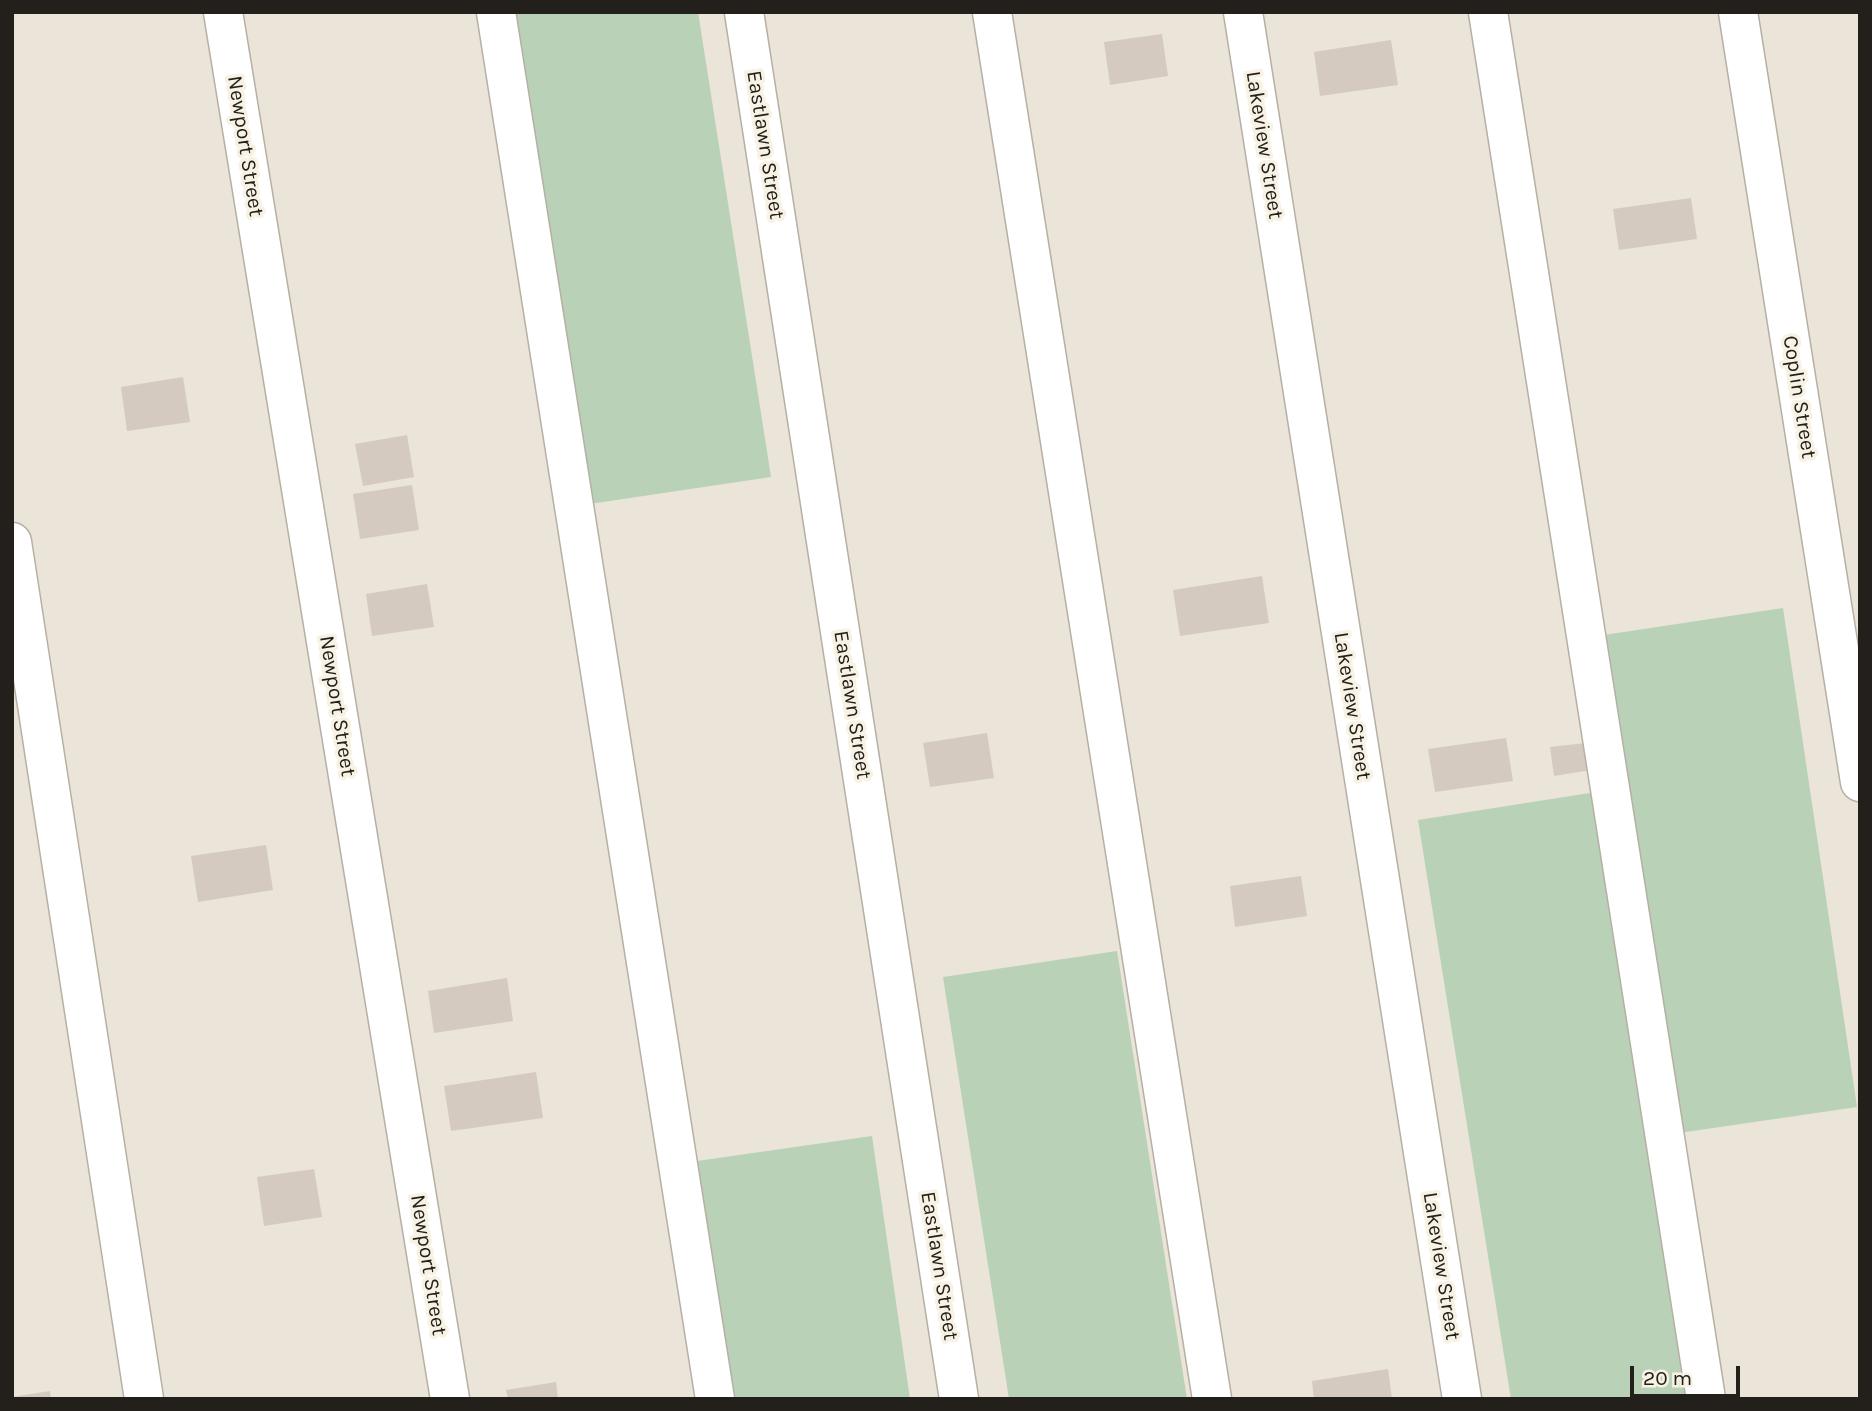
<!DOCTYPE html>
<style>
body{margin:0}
#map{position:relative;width:1872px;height:1411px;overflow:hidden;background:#ebe4d8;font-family:Karla,sans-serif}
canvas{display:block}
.frame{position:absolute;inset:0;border:14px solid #23201c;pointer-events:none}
.scale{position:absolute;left:1630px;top:1366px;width:110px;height:32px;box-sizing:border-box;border:4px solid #23201c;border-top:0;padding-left:9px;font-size:21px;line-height:24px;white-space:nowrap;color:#23201c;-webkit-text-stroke:5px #f8f2e5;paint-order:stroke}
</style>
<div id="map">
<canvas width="1872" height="1411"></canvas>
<div class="frame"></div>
<div class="scale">20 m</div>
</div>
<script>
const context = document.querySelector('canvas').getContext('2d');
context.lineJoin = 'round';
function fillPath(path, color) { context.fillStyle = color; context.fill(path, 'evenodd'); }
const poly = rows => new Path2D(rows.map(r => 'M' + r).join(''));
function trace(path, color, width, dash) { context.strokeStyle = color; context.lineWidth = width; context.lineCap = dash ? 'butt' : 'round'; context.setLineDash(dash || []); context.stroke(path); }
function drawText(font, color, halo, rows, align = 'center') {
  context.font = font + ' Karla,sans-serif'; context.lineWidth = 7; context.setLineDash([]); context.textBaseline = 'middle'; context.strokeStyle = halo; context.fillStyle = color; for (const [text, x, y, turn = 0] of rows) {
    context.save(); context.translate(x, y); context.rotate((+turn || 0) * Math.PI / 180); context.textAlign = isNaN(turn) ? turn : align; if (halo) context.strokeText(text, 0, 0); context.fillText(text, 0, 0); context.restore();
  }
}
const green = poly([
 [499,12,698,12,771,477,576,506],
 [1783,608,1857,1107,1679,1133,1604,635],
 [1596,792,1693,1399,1511,1399,1418,820],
 [1117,951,1187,1399,1009,1399,943,977],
 [872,1136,910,1399,732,1399,697,1161]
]);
const building = poly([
 [1162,34,1168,76,1110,85,1104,42],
 [1391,40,1398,85,1320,96,1314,52],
 [1691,198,1697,239,1619,250,1613,209],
 [183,377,190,422,127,431,121,387],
 [407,435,414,477,363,486,355,444],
 [412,485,419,530,360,539,353,494],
 [1262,576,1269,623,1180,636,1173,590],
 [427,584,434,627,372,636,366,594],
 [987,733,994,778,930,787,923,743],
 [1506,738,1513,781,1435,792,1428,749],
 [1586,743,1591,770,1554,776,1550,747],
 [266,845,273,890,198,902,191,856],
 [1301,876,1307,916,1235,927,1230,886],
 [507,978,513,1021,434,1033,428,991],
 [536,1072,543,1118,451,1131,444,1086],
 [314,1169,322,1217,264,1226,257,1177],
 [1388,1369,1392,1399,1314,1399,1312,1381],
 [556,1382,558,1399,508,1399,506,1390],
 [50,1391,51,1399,12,1399,12,1397]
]);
const minor = poly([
 [223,12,450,1399],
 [496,12,715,1399],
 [744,12,959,1399],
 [992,12,1212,1399],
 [1243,12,1462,1399],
 [1488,12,1706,1399],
 [1738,12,1860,782],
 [12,542,144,1399]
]);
const streetNames = [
 ["Eastlawn Street",765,145,81],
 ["Lakeview Street",1264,145,81],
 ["Newport Street",245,146,81],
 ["Coplin Street",1799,397,81],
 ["Eastlawn Street",852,705,81],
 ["Newport Street",337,706,81],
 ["Lakeview Street",1352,706,81],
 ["Newport Street",428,1265,81],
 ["Eastlawn Street",939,1266,81],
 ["Lakeview Street",1441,1266,81]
];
fillPath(green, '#b9d1b7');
fillPath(building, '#d5cac0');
trace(minor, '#b6b0a4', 41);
trace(minor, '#fff', 38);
drawText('21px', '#23201c', '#f8f2e5', streetNames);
</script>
